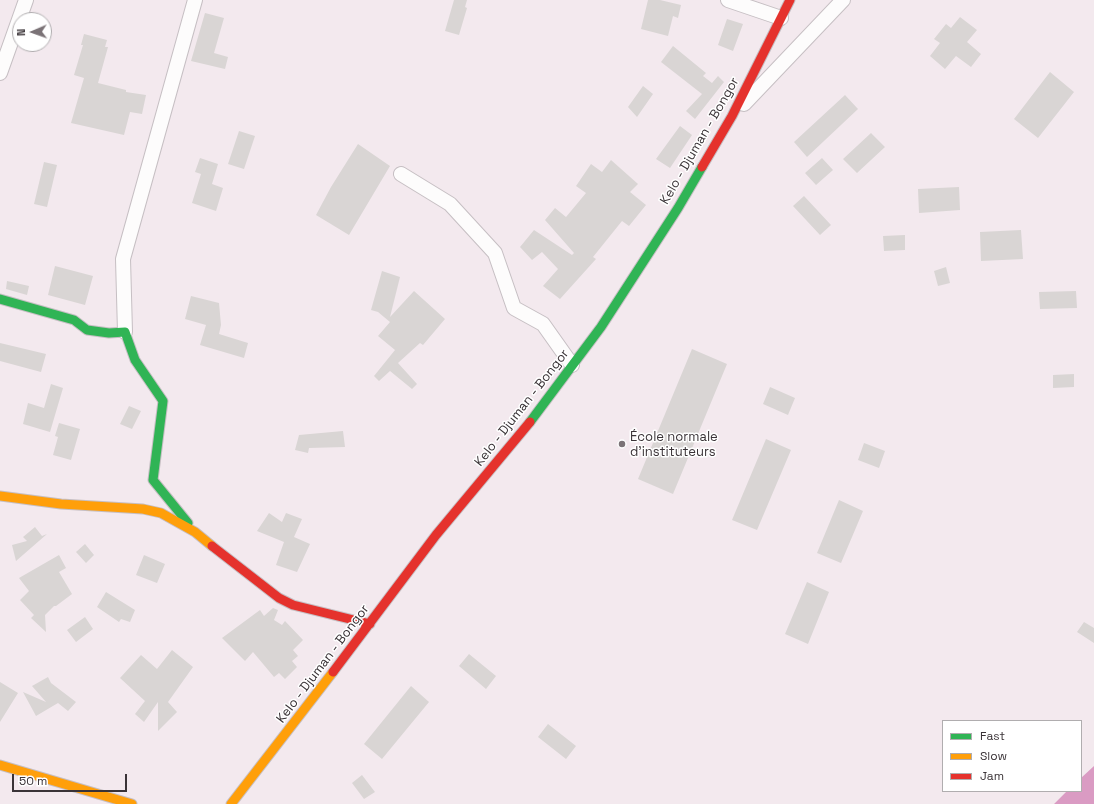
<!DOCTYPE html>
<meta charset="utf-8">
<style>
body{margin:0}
#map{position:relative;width:1094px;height:804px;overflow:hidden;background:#f3e9ee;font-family:"Space Grotesk",sans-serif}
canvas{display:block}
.legend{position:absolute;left:942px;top:720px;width:140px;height:72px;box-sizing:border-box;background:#fff;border:1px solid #b0adaf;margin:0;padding:5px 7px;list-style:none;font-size:12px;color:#3a3337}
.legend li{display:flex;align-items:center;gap:8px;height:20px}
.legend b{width:20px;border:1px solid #b0adaf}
.north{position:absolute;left:12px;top:12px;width:40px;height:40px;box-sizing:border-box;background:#fff;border:1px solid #b0adaf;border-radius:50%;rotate:268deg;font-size:11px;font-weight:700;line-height:16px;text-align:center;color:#3a3337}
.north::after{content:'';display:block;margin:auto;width:14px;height:18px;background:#7b7377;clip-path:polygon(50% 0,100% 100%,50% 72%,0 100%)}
.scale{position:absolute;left:12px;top:774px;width:115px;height:18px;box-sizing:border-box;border:2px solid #3a3337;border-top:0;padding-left:5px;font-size:12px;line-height:14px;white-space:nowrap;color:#3a3337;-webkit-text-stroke:3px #fff;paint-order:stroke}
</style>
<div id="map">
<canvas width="1094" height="804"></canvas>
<ul class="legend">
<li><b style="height:5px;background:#30b455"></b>Fast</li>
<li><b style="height:5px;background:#ff9f0a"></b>Slow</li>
<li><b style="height:5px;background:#e5322d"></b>Jam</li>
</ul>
<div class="north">N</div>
<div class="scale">50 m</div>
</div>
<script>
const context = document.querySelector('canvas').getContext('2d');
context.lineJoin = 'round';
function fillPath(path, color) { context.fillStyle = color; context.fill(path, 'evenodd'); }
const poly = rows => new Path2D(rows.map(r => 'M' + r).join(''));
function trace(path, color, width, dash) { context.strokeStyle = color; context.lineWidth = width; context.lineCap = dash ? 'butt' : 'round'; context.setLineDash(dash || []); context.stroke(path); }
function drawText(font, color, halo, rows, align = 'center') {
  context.font = font + ' "Space Grotesk",sans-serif'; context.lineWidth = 3; context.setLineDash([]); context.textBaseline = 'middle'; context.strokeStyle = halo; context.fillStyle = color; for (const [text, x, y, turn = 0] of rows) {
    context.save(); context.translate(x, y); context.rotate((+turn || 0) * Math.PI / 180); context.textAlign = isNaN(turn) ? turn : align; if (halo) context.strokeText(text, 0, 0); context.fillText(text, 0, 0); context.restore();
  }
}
const water = poly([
 [1094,766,1094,804,1054,804,1067,791,1081,791,1081,778]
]);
const building = poly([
 [454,0,467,0,465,7,467,8,459,35,445,31],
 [648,0,660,0,681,5,678,18,673,16,668,36,641,29],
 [205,13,224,18,214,53,228,57,225,69,191,61],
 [960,17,977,30,967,42,981,54,971,67,956,56,945,69,930,56,940,43,934,39,946,24,951,28],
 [727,19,743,24,733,51,718,45],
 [84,34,107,40,105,47,108,47,98,83,126,90,126,92,146,95,142,114,130,112,124,135,71,123,84,78,74,75,83,45,81,45],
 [673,46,706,73,703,76,712,83,718,76,724,82,695,119,686,111,702,94,661,62],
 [1050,72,1074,92,1038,138,1014,119],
 [643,86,653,94,637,117,628,107],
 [845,95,858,109,807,157,794,142],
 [680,126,692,135,670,168,656,159],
 [239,131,255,136,244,169,228,164],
 [871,133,885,147,857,173,843,159],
 [358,144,390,166,349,235,316,215,331,187],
 [200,158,218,164,212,184,223,188,216,211,192,203,201,174,195,172],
 [822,158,833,170,816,185,805,173],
 [611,160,638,184,630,192,646,205,629,226,622,221,593,257,596,259,560,299,543,286,558,269,542,252,532,260,520,247,534,230,572,255,574,253,545,220,555,208,566,217,586,193,576,186,591,164,602,172],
 [44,162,57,165,47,207,34,204],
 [959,187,960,210,919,213,918,189],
 [804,196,831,225,820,235,793,206],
 [1021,230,1023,259,981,261,980,232],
 [905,235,905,250,884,251,883,236],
 [55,266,93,276,85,305,48,295],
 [946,267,950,283,938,286,934,271],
 [382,271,400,277,390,317,414,291,445,319,423,345,420,343,398,363,417,384,412,389,390,371,379,381,374,376,395,350,378,336,390,322,378,312,371,310],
 [7,281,29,286,27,295,6,289],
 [1076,291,1077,308,1040,309,1039,292],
 [191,296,219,303,221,325,219,334,248,343,244,358,200,345,206,325,185,319],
 [0,343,46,354,41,372,0,361],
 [692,349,727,364,673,494,638,479],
 [1074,374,1074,387,1053,388,1053,375],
 [51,384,63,388,50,432,23,424,28,403,44,408],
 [770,387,795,398,788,415,763,404],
 [129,406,141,411,132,429,120,424],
 [59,423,80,429,71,460,53,455,58,437,55,436],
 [343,431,345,447,309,448,308,453,295,450,299,435],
 [766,439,791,450,757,530,732,520],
 [864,443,885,451,879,468,858,460],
 [839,500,863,511,841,563,817,553],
 [269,513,282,522,286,513,302,519,294,537,310,544,297,572,276,565,284,542,257,531],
 [35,527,42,536,47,534,16,561,12,545,27,541,23,537],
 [85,544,94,555,86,563,76,552],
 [59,555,66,568,59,572,72,594,56,606,54,606,45,615,46,632,31,618,34,615,20,600,29,591,19,578],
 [144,555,165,564,157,583,136,575],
 [807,582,829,592,808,644,785,634],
 [106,592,135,610,130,622,121,619,119,622,97,607],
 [273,608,278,610,274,620,282,625,285,621,303,640,293,650,298,656,292,661,297,667,285,679,279,673,274,677,253,652,245,661,222,638,260,610,264,616],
 [85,617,93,629,76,642,67,630],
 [1084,622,1094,628,1094,643,1077,632],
 [172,650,193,667,168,702,177,712,158,731,158,702,144,722,135,714,145,701,120,678,141,655,157,669],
 [469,654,496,676,486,689,459,666],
 [48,677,51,683,76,702,68,711,58,703,36,716,23,692,46,702,32,686],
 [0,682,18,693,0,722],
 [411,686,429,702,382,759,364,744],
 [548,724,576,746,566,759,538,737],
 [362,775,375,792,364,799,352,783]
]);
const street = poly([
 [728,0,781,18],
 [0,73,26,0],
 [744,104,843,0],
 [401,174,450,204,495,253,514,308,543,324,572,365],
 [125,332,123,259,195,0]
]);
const fast = poly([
 [0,299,74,320,87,330,109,333,125,332,135,360,163,401,153,480,188,523],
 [530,422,601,327,678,208,702,167]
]);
const slow = poly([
 [0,496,61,504,143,509,161,513,195,532,212,546],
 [0,765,132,804],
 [231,804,333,672]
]);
const jam = poly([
 [702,167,732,116,790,0],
 [212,546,279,598,293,605,370,624],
 [333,672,436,535,530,422]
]);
const markers = [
 [622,444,4,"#7b7377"]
];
const streetNames = [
 ["Kelo - Djuman - Bongor",700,141,-60],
 ["Kelo - Djuman - Bongor",522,408,-52],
 ["Kelo - Djuman - Bongor",323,664,-53]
];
const poiNames = [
 ["École normale",630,437],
 ["d'instituteurs",630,452]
];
fillPath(water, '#da9bc3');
fillPath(building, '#d9d5d4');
trace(street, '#c6bfc3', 16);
trace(fast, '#c6bfc3', 11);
trace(slow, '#c6bfc3', 11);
trace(jam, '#c6bfc3', 11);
trace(street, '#fdfcfc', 14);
trace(fast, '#30b455', 9);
trace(slow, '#ff9f0a', 9);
trace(jam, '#e5322d', 9);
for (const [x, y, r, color] of markers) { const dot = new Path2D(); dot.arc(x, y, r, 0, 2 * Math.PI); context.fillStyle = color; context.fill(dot); trace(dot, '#fff', 1.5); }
drawText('13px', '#3a3337', '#fff', streetNames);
drawText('13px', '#3a3337', '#fff', poiNames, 'left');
</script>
